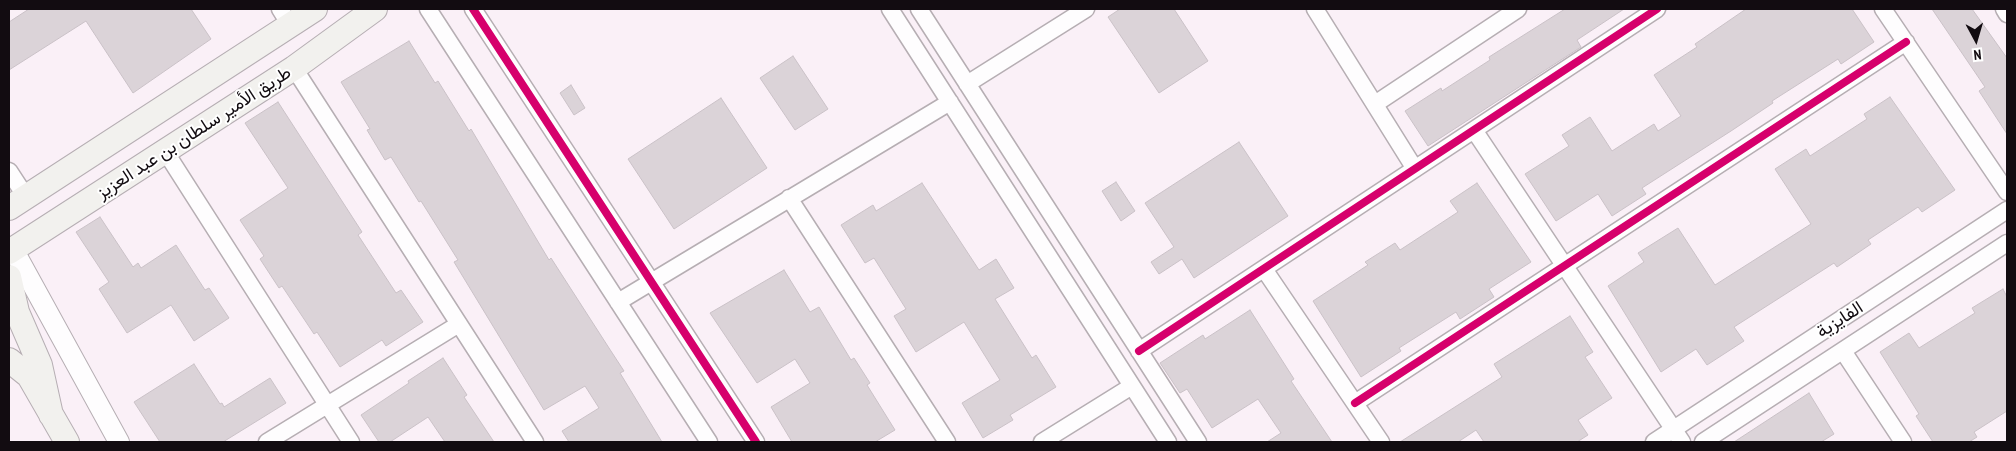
<!DOCTYPE html>
<meta charset="utf-8">
<style>
body{margin:0}
#map{position:relative;width:2016px;height:451px;overflow:hidden;background:#faf0f7;font-family:"PT Sans Narrow",sans-serif}
canvas{display:block}
.frame{position:absolute;inset:0;border:10px solid #120c11;pointer-events:none}
.north{position:absolute;left:1951px;top:15px;width:50px;height:50px;-webkit-text-stroke:4px #fff;paint-order:stroke;rotate:174deg;font-size:14px;font-weight:700;line-height:20px;text-align:center;color:#120c11}
.north::after{content:'';display:block;margin:auto;width:18px;height:22px;background:#120c11;clip-path:polygon(50% 0,100% 100%,50% 72%,0 100%)}
</style>
<div id="map">
<canvas width="2016" height="451"></canvas>
<div class="frame"></div>
<div class="north">N</div>
</div>
<script>
const context = document.querySelector('canvas').getContext('2d');
context.lineJoin = 'round';
function fillPath(path, color) { context.fillStyle = color; context.fill(path, 'evenodd'); }
const poly = rows => new Path2D(rows.map(r => 'M' + r).join(''));
function trace(path, color, width, dash) { context.strokeStyle = color; context.lineWidth = width; context.lineCap = dash ? 'butt' : 'round'; context.setLineDash(dash || []); context.stroke(path); }
function drawText(font, color, halo, rows, align = 'center') {
  context.font = font + ' "PT Sans Narrow",Vazirmatn,sans-serif'; context.lineWidth = 4; context.setLineDash([]); context.textBaseline = 'middle'; context.strokeStyle = halo; context.fillStyle = color; for (const [text, x, y, turn = 0] of rows) {
    context.save(); context.translate(x, y); context.rotate((+turn || 0) * Math.PI / 180); context.textAlign = isNaN(turn) ? turn : align; if (halo) context.strokeText(text, 0, 0); context.fillText(text, 0, 0); context.restore();
  }
}
const building = poly([
 [29,9,191,9,211,39,133,93,86,21,9,70,9,22,29,9],
 [1120,9,1174,9,1208,61,1159,93,1108,17,1120,9],
 [1565,9,1624,9,1577,40,1581,47,1428,146,1405,111,1441,88,1442,91,1490,60,1489,57,1565,9],
 [1746,9,1852,9,1874,42,1841,64,1838,59,1772,101,1773,103,1731,131,1642,188,1646,194,1612,216,1598,194,1556,221,1525,174,1569,146,1562,135,1590,117,1612,151,1654,124,1658,131,1681,116,1654,75,1697,47,1695,44,1746,9],
 [1932,9,1972,9,2007,58,2007,134,1979,91,1985,87,1932,9],
 [409,41,435,83,438,81,469,131,471,129,549,260,551,258,609,348,624,371,620,373,662,442,569,442,562,431,599,408,585,386,544,410,454,262,458,260,421,201,419,202,391,157,385,160,367,130,370,129,341,82,409,41],
 [793,56,828,109,795,130,760,78,793,56],
 [571,85,585,108,574,115,560,93,571,85],
 [1890,97,1955,190,1922,212,1918,207,1868,240,1871,244,1837,267,1834,263,1734,327,1744,341,1707,365,1696,349,1661,372,1608,286,1644,262,1638,253,1678,228,1715,285,1811,224,1775,169,1806,149,1810,156,1867,119,1864,114,1890,97],
 [721,98,767,168,674,229,628,159,721,98],
 [278,102,362,232,358,235,396,293,401,290,423,322,386,346,382,340,340,367,317,332,314,334,282,286,279,288,260,259,264,256,240,220,288,188,245,123,278,102],
 [1239,142,1288,216,1194,278,1182,259,1159,274,1151,262,1174,247,1145,203,1239,142],
 [1116,182,1135,211,1121,221,1102,191,1116,182],
 [922,183,979,270,996,259,1014,288,995,299,1032,358,1036,355,1056,387,1010,415,1013,420,983,438,962,403,1000,380,964,322,916,352,894,316,906,309,874,258,865,263,841,225,873,205,876,211,922,183],
 [1477,183,1531,262,1489,289,1494,297,1460,319,1456,312,1399,348,1401,351,1361,377,1313,301,1368,265,1365,262,1395,243,1400,250,1458,212,1450,201,1477,183],
 [100,217,133,267,138,263,141,268,176,245,205,290,209,288,229,318,194,341,171,305,127,333,99,289,109,282,76,232,100,217],
 [784,270,810,312,819,307,851,360,854,358,870,383,867,385,895,430,875,442,792,442,771,407,810,383,795,359,757,383,710,313,784,270],
 [2003,289,2007,297,2007,411,1974,432,1977,437,1969,442,1933,442,1916,416,1919,414,1880,352,1909,333,1919,348,1975,313,1972,308,2003,289],
 [1250,310,1294,379,1291,381,1332,442,1267,442,1281,433,1258,399,1212,428,1187,389,1180,393,1160,363,1203,335,1205,339,1250,310],
 [1570,316,1593,352,1585,357,1612,398,1578,420,1588,435,1577,442,1484,442,1476,430,1458,442,1400,442,1502,377,1494,364,1570,316],
 [443,358,467,395,464,397,494,442,445,442,428,417,390,442,379,442,361,415,409,383,408,381,443,358],
 [194,364,220,404,222,403,224,407,270,378,286,403,223,442,160,442,134,402,194,364],
 [1809,393,1834,434,1821,442,1734,442,1809,393]
]);
const minor = poly([
 [280,9,290,25],
 [428,9,709,442],
 [473,9,756,442],
 [890,9,1168,442],
 [919,9,1198,442],
 [1315,9,1415,169],
 [1883,9,2007,192],
 [2004,9,2007,14],
 [294,68,535,442],
 [967,84,1086,9],
 [1375,104,1518,9],
 [1474,130,1682,442],
 [165,151,351,442],
 [9,171,26,197],
 [789,198,947,442],
 [1264,269,1381,442],
 [618,302,950,102],
 [1139,351,1657,9],
 [1843,351,1903,442],
 [1355,403,1906,42],
 [267,442,459,324],
 [1042,442,1132,386],
 [1654,442,2007,210],
 [1703,442,2007,243]
]);
const tertiary = poly([
 [13,249,119,442]
]);
const secondary = poly([
 [9,208,315,9],
 [9,252,294,68,375,9],
 [9,277,17,312,40,365,51,415],
 [9,360,29,376,67,442]
]);
const cycleway = poly([
 [473,9,756,442],
 [1139,351,1657,9],
 [1355,403,1906,42]
]);
const streetNames = [
 ["طريق الأمير سلطان بن عبد العزيز",194,133,-33],
 ["الفايزية",1840,320,-33]
];
fillPath(building, '#dbd3d8');
trace(building, '#cac1c7', 1);
trace(minor, '#b6aeb3', 19);
trace(tertiary, '#b6aeb3', 22);
trace(secondary, '#b6aeb3', 26);
trace(minor, '#fefdfe', 16);
trace(tertiary, '#fefdfe', 20);
trace(secondary, '#f2f1ee', 24);
trace(cycleway, '#d6006c', 8);
drawText('18px', '#120c11', '#fff', streetNames);
</script>
